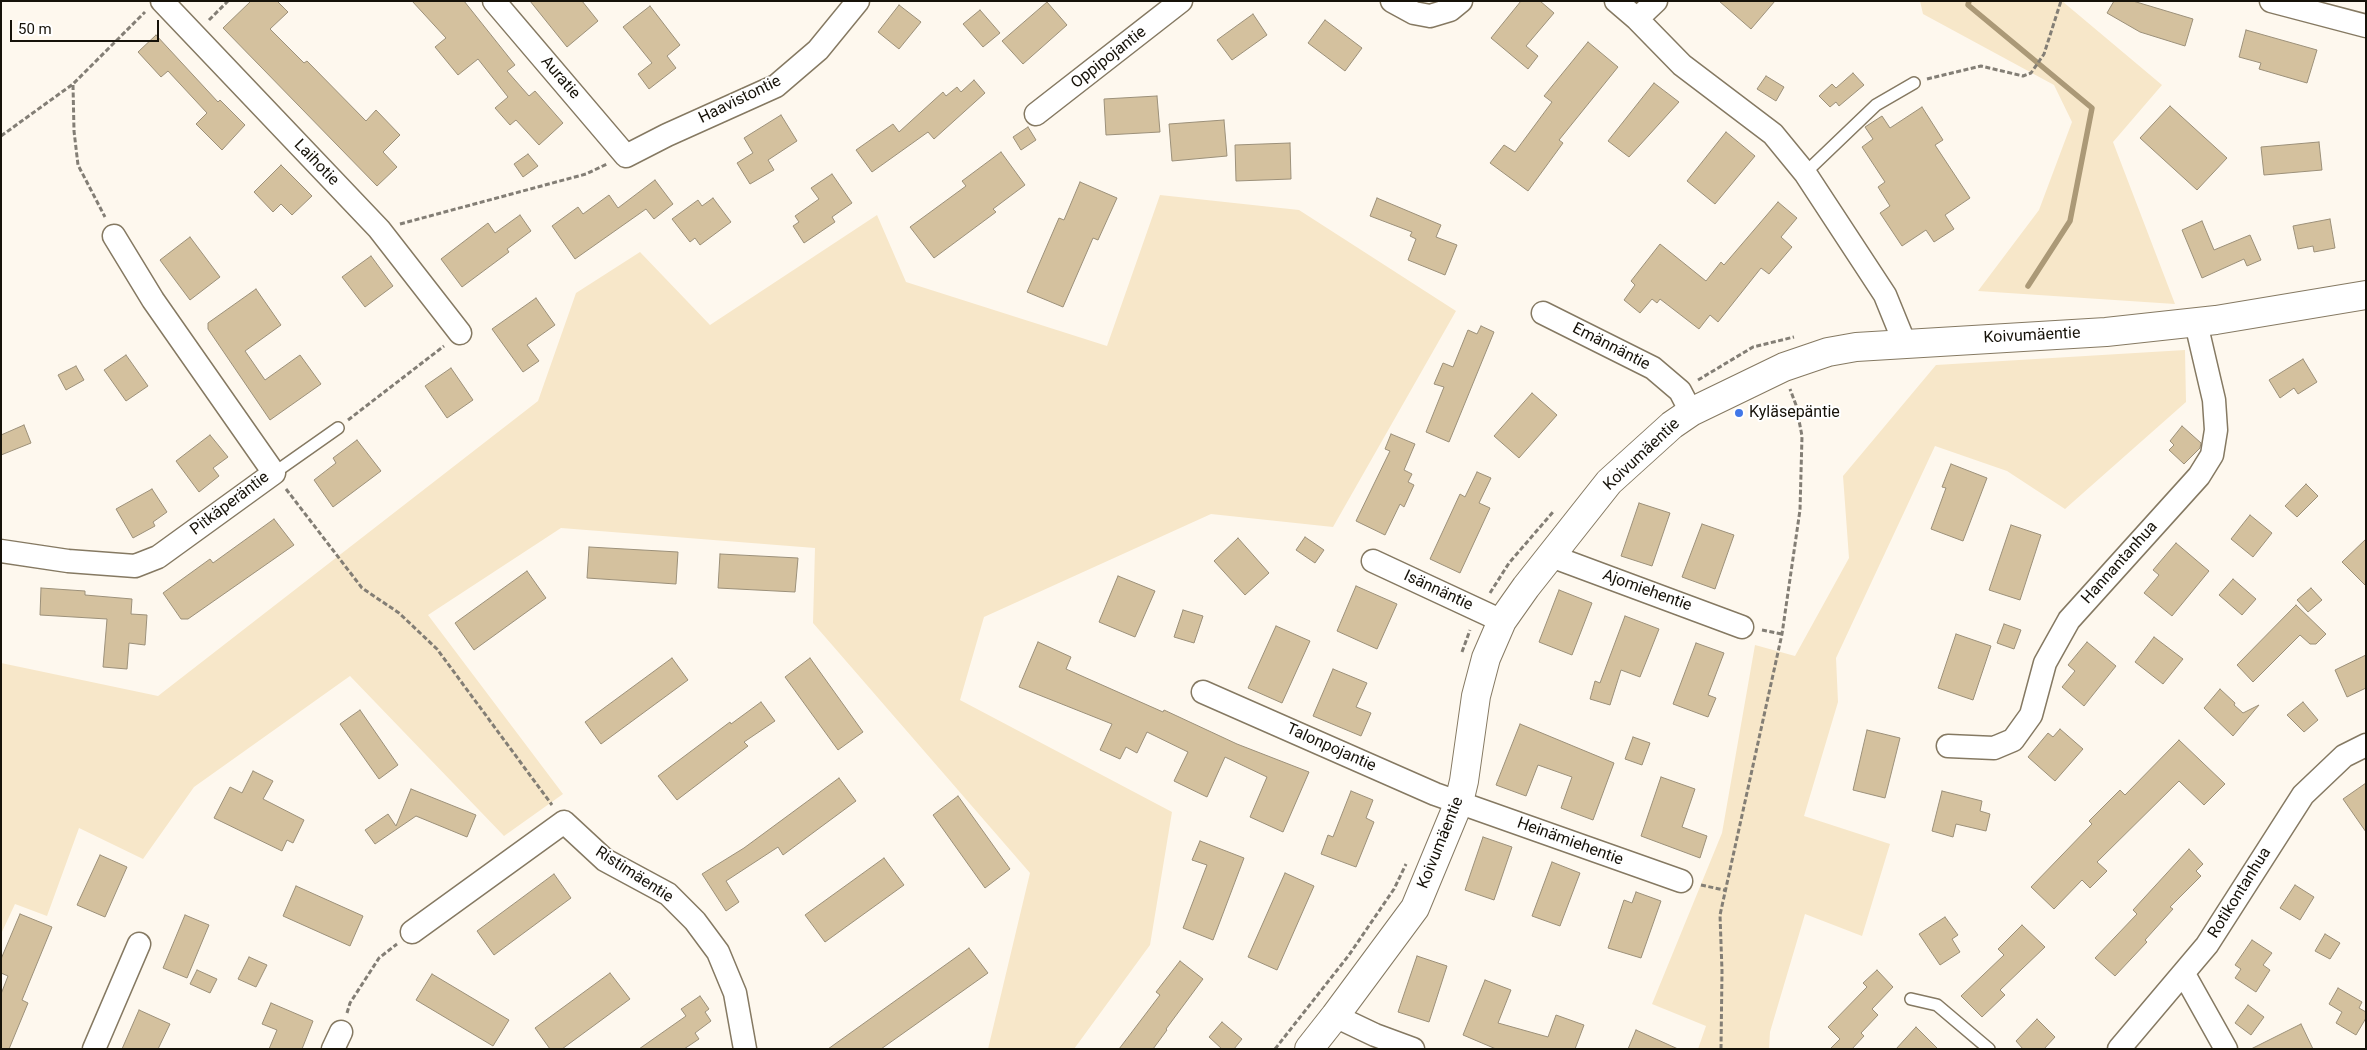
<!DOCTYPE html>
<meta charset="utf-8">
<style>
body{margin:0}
#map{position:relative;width:2367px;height:1050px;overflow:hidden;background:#fef8ee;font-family:Roboto,sans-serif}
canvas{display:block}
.frame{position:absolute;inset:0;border:2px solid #161209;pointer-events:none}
.scale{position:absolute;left:10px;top:20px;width:149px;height:22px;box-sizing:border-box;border:2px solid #161209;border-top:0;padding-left:6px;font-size:15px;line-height:18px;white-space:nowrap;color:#161209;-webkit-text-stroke:4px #fff;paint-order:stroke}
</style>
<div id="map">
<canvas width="2367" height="1050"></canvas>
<div class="frame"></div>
<div class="scale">50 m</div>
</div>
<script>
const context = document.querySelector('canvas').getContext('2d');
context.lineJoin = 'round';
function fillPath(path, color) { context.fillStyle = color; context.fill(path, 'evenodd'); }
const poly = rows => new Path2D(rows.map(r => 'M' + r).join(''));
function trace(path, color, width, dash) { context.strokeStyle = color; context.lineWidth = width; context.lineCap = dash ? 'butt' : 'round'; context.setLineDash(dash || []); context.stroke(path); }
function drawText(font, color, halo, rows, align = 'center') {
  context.font = font + ' Roboto,sans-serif'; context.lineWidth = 4; context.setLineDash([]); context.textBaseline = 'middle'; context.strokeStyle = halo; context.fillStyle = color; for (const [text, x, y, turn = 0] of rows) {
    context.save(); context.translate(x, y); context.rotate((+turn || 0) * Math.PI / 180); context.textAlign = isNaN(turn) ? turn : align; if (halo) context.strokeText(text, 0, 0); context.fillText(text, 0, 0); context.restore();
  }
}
const green = poly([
 [1920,1,2062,1,2162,85,2113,142,2175,304,1978,291,2039,210,2072,122,2054,85,1923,14],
 [1160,195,1299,210,1456,311,1333,527,1211,514,984,617,960,700,1172,812,1150,945,1074,1049,988,1049,1030,873,813,623,815,548,561,528,428,615,563,794,504,836,350,676,194,787,143,859,79,828,47,916,15,904,1,934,1,663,158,696,538,401,576,293,640,252,710,325,877,215,906,282,1107,346],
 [2185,350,2186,402,2065,509,2007,471,1935,446,1836,658,1838,702,1804,816,1890,844,1862,936,1805,914,1770,1032,1769,1049,1698,1049,1706,1026,1652,1004,1722,833,1755,645,1795,656,1849,558,1843,476,1936,365]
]);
const stream = poly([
 [1969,1,1968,5,2092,108,2070,221,2028,286]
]);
const building = poly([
 [251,1,277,1,288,12,270,29,304,63,307,61,366,121,376,110,400,135,383,152,397,167,377,186,223,28,251,1],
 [412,1,464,1,515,65,507,71,529,96,535,91,563,123,539,145,516,120,510,125,495,108,508,97,478,59,458,75,435,47,446,38,412,1],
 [530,1,582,1,598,21,567,47,530,1],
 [1521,1,1540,1,1554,13,1526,46,1538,56,1528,69,1491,38,1521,1],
 [1719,1,1775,1,1751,29,1719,1],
 [2114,1,2133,1,2193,19,2185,46,2140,32,2107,13,2114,1],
 [1047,2,1067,25,1023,64,1002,41,1047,2],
 [899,5,921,22,899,49,878,32,899,5],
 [650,6,680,45,667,56,676,68,649,89,638,74,652,63,623,27,650,6],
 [980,10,1000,33,983,47,963,24,980,10],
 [1253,14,1267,35,1232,60,1217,40,1253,14],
 [1325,20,1362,48,1345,71,1308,43,1325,20],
 [2246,30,2317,50,2307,83,2259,69,2261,63,2239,57,2246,30],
 [156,35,218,102,220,100,245,125,222,150,196,124,207,113,168,71,161,77,138,52,156,35],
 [1588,42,1618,67,1559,140,1563,143,1528,191,1490,163,1504,145,1515,152,1552,102,1544,96,1588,42],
 [1853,73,1864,85,1839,106,1836,102,1830,107,1819,96,1832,84,1836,88,1853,73],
 [1766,76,1784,87,1776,101,1757,89,1766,76],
 [974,80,985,93,934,139,928,132,872,172,856,150,893,124,899,132,943,92,946,96,957,87,961,92,974,80],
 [1654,83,1679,102,1629,157,1608,141,1654,83],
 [1157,96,1160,132,1106,135,1104,99,1157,96],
 [2170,106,2227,158,2197,190,2140,138,2170,106],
 [1922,107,1943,140,1935,145,1970,198,1945,215,1954,229,1934,242,1926,230,1902,246,1880,213,1890,206,1878,187,1885,182,1862,147,1873,139,1865,127,1882,116,1890,128,1922,107],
 [781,115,797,141,768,160,774,170,750,184,737,163,753,153,744,138,781,115],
 [1224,120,1227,156,1172,161,1169,124,1224,120],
 [1028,127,1036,140,1021,150,1013,137,1028,127],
 [1726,132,1755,156,1715,204,1687,181,1726,132],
 [2319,142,2322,170,2264,175,2261,147,2319,142],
 [1290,143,1291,179,1236,181,1235,145,1290,143],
 [1001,152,1025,185,993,209,996,212,934,258,910,227,966,186,962,181,1001,152],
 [528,154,538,166,523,177,514,164,528,154],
 [281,165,312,196,292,215,281,204,273,212,254,192,281,165],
 [832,174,852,203,832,217,835,222,804,243,793,226,799,222,795,216,819,199,811,188,832,174],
 [655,180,673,204,654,219,646,209,575,259,552,226,578,207,583,214,609,195,618,208,655,180],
 [1080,182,1117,198,1098,240,1093,238,1063,307,1027,292,1059,218,1064,220,1080,182],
 [713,198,731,222,700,245,695,238,690,242,672,219,698,200,702,206,713,198],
 [1377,198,1441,225,1436,237,1457,245,1445,275,1408,260,1416,239,1410,236,1412,232,1370,216,1377,198],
 [1778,202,1797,218,1781,237,1792,247,1769,274,1761,268,1718,322,1710,315,1699,329,1660,299,1657,303,1652,299,1640,313,1624,300,1635,285,1631,281,1660,244,1706,281,1721,262,1724,265,1778,202],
 [520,215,531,231,507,249,509,252,462,287,441,259,488,223,495,233,520,215],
 [2330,219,2335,248,2314,252,2313,246,2298,249,2293,226,2330,219],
 [2202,221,2214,250,2250,235,2261,260,2247,266,2244,259,2202,278,2182,230,2202,221],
 [190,237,220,277,190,300,160,260,190,237],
 [371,256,393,286,365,307,342,277,371,256],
 [256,289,281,325,245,351,265,380,300,355,321,384,270,420,208,329,208,323,256,289],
 [536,298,555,325,527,345,539,361,523,372,492,329,536,298],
 [1481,326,1494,332,1449,442,1426,432,1444,387,1434,384,1443,363,1453,367,1468,330,1477,334,1481,326],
 [126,355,148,386,126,401,104,370,126,355],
 [2303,359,2317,382,2298,394,2294,388,2280,398,2269,380,2303,359],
 [76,366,84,380,66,390,58,375,76,366],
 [451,368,473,400,447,418,425,386,451,368],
 [1532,393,1557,415,1519,458,1494,436,1532,393],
 [24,425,31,443,1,455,1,435,24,425],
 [2182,426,2201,443,2200,448,2184,464,2169,450,2174,445,2170,441,2182,426],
 [1391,434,1415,444,1404,470,1412,474,1408,482,1414,485,1404,507,1400,504,1385,535,1356,521,1390,451,1385,449,1391,434],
 [210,435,228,457,213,468,219,476,199,492,176,461,210,435],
 [357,440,381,471,333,507,314,480,336,463,333,458,357,440],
 [1951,464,1987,478,1963,541,1931,529,1946,488,1942,487,1951,464],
 [1477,472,1491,478,1479,503,1490,508,1460,573,1430,559,1460,494,1465,497,1477,472],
 [2306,484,2318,496,2297,517,2285,506,2306,484],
 [152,489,167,512,153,522,155,526,133,538,116,509,152,489],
 [1639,503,1670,513,1652,566,1621,556,1639,503],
 [2250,515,2272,533,2253,557,2231,539,2250,515],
 [274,519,294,545,188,619,181,619,163,593,210,559,213,563,274,519],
 [1702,524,1734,535,1715,589,1682,577,1702,524],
 [2011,525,2041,535,2020,600,1989,590,2011,525],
 [1305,537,1324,550,1315,563,1296,550,1305,537],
 [1238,538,1269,573,1245,595,1214,561,1238,538],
 [2366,539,2366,586,2342,562,2366,539],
 [2176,543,2209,571,2172,616,2144,593,2159,575,2153,570,2176,543],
 [589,547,678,552,676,584,587,578,589,547],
 [720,554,798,558,795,592,718,588,720,554],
 [527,571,546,598,474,650,455,623,527,571],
 [1118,576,1155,591,1135,637,1099,622,1118,576],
 [2233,579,2256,599,2242,615,2219,595,2233,579],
 [1356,586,1397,604,1377,649,1337,631,1356,586],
 [41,588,85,591,85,595,132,599,131,614,147,615,145,645,129,643,127,669,103,667,107,619,40,615,41,588],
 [2311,588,2322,600,2308,612,2297,600,2311,588],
 [1559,590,1592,603,1572,655,1539,642,1559,590],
 [2296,605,2326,634,2316,644,2310,644,2300,635,2253,682,2237,665,2296,605],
 [1183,610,1203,616,1194,643,1174,637,1183,610],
 [1625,616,1659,629,1640,677,1621,670,1610,705,1590,699,1595,681,1600,683,1625,616],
 [2004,624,2021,630,2014,649,1997,643,2004,624],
 [1276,626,1310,641,1282,703,1248,688,1276,626],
 [1956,634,1991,646,1973,700,1938,688,1956,634],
 [2154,637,2183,659,2163,684,2135,662,2154,637],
 [1038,642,1071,657,1066,669,1163,712,1164,710,1237,744,1309,772,1283,832,1250,817,1267,777,1225,757,1207,797,1174,781,1188,752,1147,732,1137,753,1126,747,1120,759,1100,750,1112,724,1019,687,1038,642],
 [2087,642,2116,666,2084,706,2062,687,2075,671,2068,665,2087,642],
 [1696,643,1724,653,1708,695,1716,698,1708,717,1673,704,1696,643],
 [2366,655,2366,688,2347,697,2335,670,2366,655],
 [672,658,688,680,601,744,585,722,672,658],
 [810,658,863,732,838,750,785,677,810,658],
 [1333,669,1367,683,1356,707,1371,713,1361,736,1313,716,1333,669],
 [2220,689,2235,703,2234,705,2243,713,2259,705,2233,736,2204,708,2220,689],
 [761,702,775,721,744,742,748,746,677,800,658,776,730,722,731,724,761,702],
 [2303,702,2318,720,2304,732,2287,715,2303,702],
 [360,710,398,765,379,779,340,724,360,710],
 [1520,724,1614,763,1593,820,1561,808,1572,777,1538,765,1526,796,1496,785,1520,724],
 [2060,729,2083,749,2055,781,2028,757,2048,733,2053,737,2060,729],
 [1867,730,1900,738,1885,798,1853,790,1867,730],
 [1633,737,1650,743,1642,765,1625,759,1633,737],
 [2179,740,2225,784,2204,805,2179,781,2097,862,2107,871,2090,888,2082,880,2054,909,2031,887,2092,824,2089,821,2120,790,2125,795,2179,740],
 [253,771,273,781,263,799,304,820,293,843,287,840,282,851,214,818,230,787,242,793,253,771],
 [1661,777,1695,789,1682,827,1707,836,1700,858,1641,836,1661,777],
 [839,778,856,801,783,855,778,847,726,881,739,902,726,911,702,874,744,848,839,778],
 [2366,783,2366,832,2343,799,2366,783],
 [411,789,476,815,467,837,416,816,375,844,365,830,388,814,396,826,411,789],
 [1351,791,1373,800,1366,818,1374,822,1356,867,1321,854,1328,835,1333,837,1351,791],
 [1942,791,1982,801,1980,811,1990,814,1986,831,1956,824,1953,837,1932,831,1942,791],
 [958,796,1010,869,985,888,933,815,958,796],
 [1483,837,1512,847,1494,900,1465,890,1483,837],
 [1200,841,1244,858,1213,940,1183,928,1207,865,1192,860,1200,841],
 [2189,849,2203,864,2196,871,2201,876,2170,907,2173,909,2145,940,2147,942,2115,976,2095,958,2137,914,2133,910,2189,849],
 [100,855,127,867,105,917,77,905,100,855],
 [884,858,904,885,825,942,805,915,884,858],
 [1552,862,1580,873,1560,926,1532,916,1552,862],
 [1285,873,1314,886,1277,970,1248,957,1285,873],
 [554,874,571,898,494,955,477,931,554,874],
 [2295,885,2314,897,2300,920,2280,908,2295,885],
 [296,886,363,916,350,946,283,916,296,886],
 [1636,892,1661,901,1641,958,1608,948,1624,900,1632,903,1636,892],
 [20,914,52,927,22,1000,28,1003,9,1049,1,1049,1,994,8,976,1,973,1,959,20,914],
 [185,915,209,925,187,978,163,968,185,915],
 [1945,917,1958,935,1952,939,1960,952,1940,965,1919,934,1945,917],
 [2022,925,2045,947,2000,990,2005,995,1982,1017,1961,996,2004,955,1998,949,2022,925],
 [2325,934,2340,943,2330,959,2315,951,2325,934],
 [2252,940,2272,953,2263,965,2270,970,2256,992,2235,978,2241,969,2235,965,2252,940],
 [969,948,988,973,912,1027,881,1049,828,1049,969,948],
 [1417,956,1447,966,1429,1022,1398,1012,1417,956],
 [249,957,267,965,256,987,238,979,249,957],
 [1180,961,1203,979,1166,1029,1167,1030,1153,1049,1119,1049,1160,995,1156,992,1180,961],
 [197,970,217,979,210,993,190,984,197,970],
 [1877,970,1893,987,1872,1009,1878,1015,1861,1033,1864,1036,1852,1049,1830,1049,1840,1039,1828,1027,1867,987,1863,983,1877,970],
 [610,973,630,999,562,1049,550,1049,535,1028,610,973],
 [432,974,509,1020,493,1046,416,1000,432,974],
 [1485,980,1511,990,1498,1023,1548,1037,1556,1015,1584,1025,1575,1049,1496,1049,1463,1035,1485,980],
 [2338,988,2362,1002,2359,1008,2366,1012,2366,1018,2356,1035,2336,1023,2342,1012,2329,1004,2338,988],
 [700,996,709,1009,705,1012,711,1021,695,1033,699,1039,684,1049,639,1049,686,1016,681,1009,700,996],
 [271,1003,313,1021,302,1049,269,1049,277,1030,262,1024,271,1003],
 [2248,1005,2264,1017,2251,1035,2235,1023,2248,1005],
 [139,1010,170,1024,158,1049,122,1049,139,1010],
 [2037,1019,2055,1037,2044,1049,2023,1049,2016,1041,2037,1019],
 [1222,1022,1242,1039,1234,1049,1222,1049,1209,1037,1222,1022],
 [2301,1024,2313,1049,2251,1049,2301,1024],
 [1916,1027,1938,1049,1896,1049,1916,1027],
 [1636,1030,1678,1049,1628,1049,1636,1030]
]);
const path = poly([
 [209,20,228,1],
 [1927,79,1981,66,2023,76,2031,73,2044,54,2061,1],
 [73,85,74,131,78,165,105,217],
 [1,136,73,84,145,12],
 [400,224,586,174,607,164],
 [1698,380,1753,347,1794,337],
 [348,420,444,346],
 [286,489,362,588,399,613,437,649,552,805],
 [1490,593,1509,563,1553,512],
 [1762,630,1782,634],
 [1462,652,1470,630],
 [1701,885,1724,890],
 [347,1013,350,1003,379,958,397,944],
 [1275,1049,1349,955,1394,889,1406,864],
 [1721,1049,1722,971,1720,915,1782,634,1800,510,1802,436,1796,405,1790,389]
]);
const lane = poly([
 [1805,173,1876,105,1914,83],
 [274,473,338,428],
 [1911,999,1937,1005,1989,1049]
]);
const street = poly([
 [162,1,379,229,460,333],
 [494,1,626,156,667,135,776,86,818,50,858,1],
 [1392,1,1414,13,1430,16,1450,10,1461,1],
 [1616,1,1637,19,1682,65,1773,134,1805,173,1885,295,1905,344],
 [2271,1,2366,26],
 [1637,19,1656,1],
 [1036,114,1181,1],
 [1543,313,1653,368,1680,391,1691,412],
 [1,551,68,561,135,566,158,557,274,473,153,300,114,236],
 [1551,556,1742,627],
 [1373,561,1502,621],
 [1203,692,1435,794,1681,881],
 [1948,746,1994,748,2013,740,2031,715,2045,663,2069,620,2199,476,2212,455,2216,430,2214,400,2196,323],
 [412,932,564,822,605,860,668,894,695,921,718,952,735,993,745,1049],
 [2184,974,2226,1049],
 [1335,1016,1375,1035,1413,1049],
 [94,1049,139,944],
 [333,1049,341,1032],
 [2119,1049,2207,945,2303,795,2344,756,2366,745]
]);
const secondary = poly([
 [1309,1049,1335,1016,1415,908,1459,802,1464,781,1476,696,1486,658,1502,621,1526,587,1609,482,1672,425,1691,412,1784,367,1828,352,1856,347,2106,332,2216,320,2366,295]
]);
const markers = [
 [1739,413,5,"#4177e8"]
];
const streetNames = [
 ["Oppipojantie",1109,58,-38],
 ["Auratie",560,78,49],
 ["Haavistontie",740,100,-26],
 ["Laihotie",316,163,46],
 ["Koivumäentie",2032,336,-3],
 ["Emännäntie",1611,347,27],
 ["Koivumäentie",1642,455,-43],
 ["Pitkäperäntie",230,504,-37],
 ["Hannantanhua",2120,563,-48],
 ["Isännäntie",1438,591,25],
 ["Ajomiehentie",1647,591,20],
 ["Talonpojantie",1331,748,24],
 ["Heinämiehentie",1570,842,20],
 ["Koivumäentie",1441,843,-68],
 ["Ristimäentie",634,875,33],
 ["Rotikontanhua",2240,893,-58]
];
const poiNames = [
 ["Kyläsepäntie",1749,413]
];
fillPath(green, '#f7e7c9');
trace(stream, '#ab9977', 5.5);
fillPath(building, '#d4c19e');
trace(building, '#9c9079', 1);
trace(lane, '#857962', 14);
trace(street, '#857962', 25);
trace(secondary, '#857962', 30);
trace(path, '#837e75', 3, [5, 2.5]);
trace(lane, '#fff', 11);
trace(street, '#fff', 22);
trace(secondary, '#fff', 28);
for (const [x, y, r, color] of markers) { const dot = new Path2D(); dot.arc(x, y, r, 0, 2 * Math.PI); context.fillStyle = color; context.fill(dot); trace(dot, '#fff', 2); }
drawText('16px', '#161209', '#fff', streetNames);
drawText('16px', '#161209', '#fff', poiNames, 'left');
</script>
